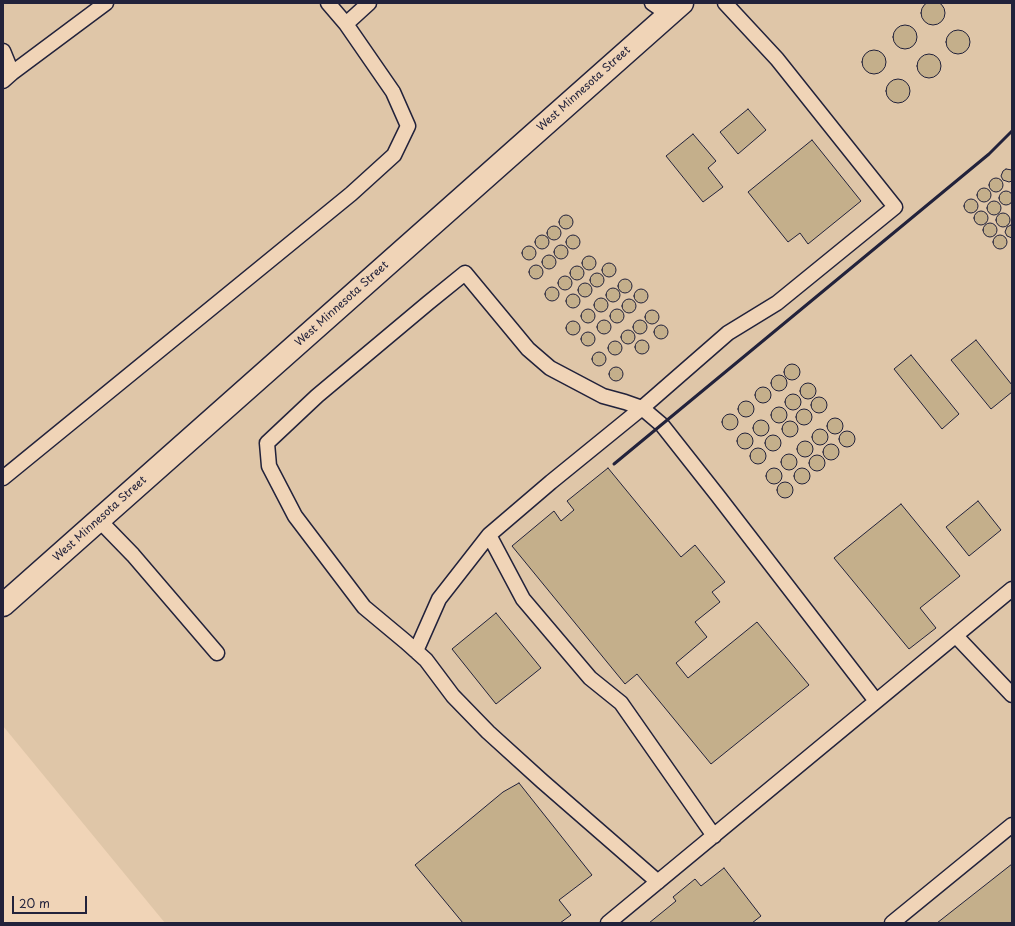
<!DOCTYPE html>
<style>
body{margin:0}
#map{position:relative;width:1015px;height:926px;overflow:hidden;background:#f0d4b7;font-family:"Playpen Sans",sans-serif}
canvas{display:block}
.frame{position:absolute;inset:0;border:4px solid #22223b;pointer-events:none}
.scale{position:absolute;left:12px;top:896px;width:75px;height:18px;box-sizing:border-box;border:2px solid #22223b;border-top:0;padding-left:5px;font-size:12px;line-height:14px;white-space:nowrap;color:#22223b;-webkit-text-stroke:3px #f0d4b7;paint-order:stroke}
</style>
<div id="map">
<canvas width="1015" height="926"></canvas>
<div class="frame"></div>
<div class="scale">20 m</div>
</div>
<script>
const context = document.querySelector('canvas').getContext('2d');
context.lineJoin = 'round';
function fillPath(path, color) { context.fillStyle = color; context.fill(path, 'evenodd'); }
const poly = rows => new Path2D(rows.map(r => 'M' + r).join(''));
function trace(path, color, width, dash) { context.strokeStyle = color; context.lineWidth = width; context.lineCap = dash ? 'butt' : 'round'; context.setLineDash(dash || []); context.stroke(path); }
function drawText(font, color, halo, rows, align = 'center') {
  context.font = font + ' "Playpen Sans",sans-serif'; context.lineWidth = 3; context.setLineDash([]); context.textBaseline = 'middle'; context.strokeStyle = halo; context.fillStyle = color; for (const [text, x, y, turn = 0] of rows) {
    context.save(); context.translate(x, y); context.rotate((+turn || 0) * Math.PI / 180); context.textAlign = isNaN(turn) ? turn : align; if (halo) context.strokeText(text, 0, 0); context.fillText(text, 0, 0); context.restore();
  }
}
const built = poly([
 [3,3,1012,3,1012,923,165,923,3,726]
]);
const building = poly([
 '921 13a12 12 0 1 1 24 0a12 12 0 1 1-24 0Z',
 '893 37a12 12 0 1 1 24 0a12 12 0 1 1-24 0Z',
 '946 42a12 12 0 1 1 24 0a12 12 0 1 1-24 0Z',
 '862 62a12 12 0 1 1 24 0a12 12 0 1 1-24 0Z',
 '917 66a12 12 0 1 1 24 0a12 12 0 1 1-24 0Z',
 '886 91a12 12 0 1 1 24 0a12 12 0 1 1-24 0Z',
 [748,109,766,130,738,154,720,132,748,109],
 [693,134,716,161,708,168,723,187,703,202,666,156,693,134],
 [812,140,861,201,808,244,800,233,788,242,748,192,812,140],
 [1006,169,1012,170,1012,181,1009,182,1003,180,1001,176,1003,171,1006,169],
 '989 185a7 7 0 1 1 14 0a7 7 0 1 1-14 0Z',
 '977 195a7 7 0 1 1 14 0a7 7 0 1 1-14 0Z',
 '999 198a7 7 0 1 1 14 0a7 7 0 1 1-14 0Z',
 '964 206a7 7 0 1 1 14 0a7 7 0 1 1-14 0Z',
 '987 208a7 7 0 1 1 14 0a7 7 0 1 1-14 0Z',
 '974 218a7 7 0 1 1 14 0a7 7 0 1 1-14 0Z',
 '996 220a7 7 0 1 1 14 0a7 7 0 1 1-14 0Z',
 '559 222a7 7 0 1 1 14 0a7 7 0 1 1-14 0Z',
 '983 230a7 7 0 1 1 14 0a7 7 0 1 1-14 0Z',
 [1011,225,1012,225,1012,238,1007,236,1005,232,1007,227,1011,225],
 '547 233a7 7 0 1 1 14 0a7 7 0 1 1-14 0Z',
 '993 242a7 7 0 1 1 14 0a7 7 0 1 1-14 0Z',
 '566 242a7 7 0 1 1 14 0a7 7 0 1 1-14 0Z',
 '535 242a7 7 0 1 1 14 0a7 7 0 1 1-14 0Z',
 '554 252a7 7 0 1 1 14 0a7 7 0 1 1-14 0Z',
 '522 253a7 7 0 1 1 14 0a7 7 0 1 1-14 0Z',
 '542 262a7 7 0 1 1 14 0a7 7 0 1 1-14 0Z',
 '582 263a7 7 0 1 1 14 0a7 7 0 1 1-14 0Z',
 '602 270a7 7 0 1 1 14 0a7 7 0 1 1-14 0Z',
 '529 272a7 7 0 1 1 14 0a7 7 0 1 1-14 0Z',
 '570 273a7 7 0 1 1 14 0a7 7 0 1 1-14 0Z',
 '590 280a7 7 0 1 1 14 0a7 7 0 1 1-14 0Z',
 '558 283a7 7 0 1 1 14 0a7 7 0 1 1-14 0Z',
 '618 286a7 7 0 1 1 14 0a7 7 0 1 1-14 0Z',
 '578 290a7 7 0 1 1 14 0a7 7 0 1 1-14 0Z',
 '545 294a7 7 0 1 1 14 0a7 7 0 1 1-14 0Z',
 '606 295a7 7 0 1 1 14 0a7 7 0 1 1-14 0Z',
 '634 296a7 7 0 1 1 14 0a7 7 0 1 1-14 0Z',
 '566 301a7 7 0 1 1 14 0a7 7 0 1 1-14 0Z',
 '594 305a7 7 0 1 1 14 0a7 7 0 1 1-14 0Z',
 '622 306a7 7 0 1 1 14 0a7 7 0 1 1-14 0Z',
 '610 316a7 7 0 1 1 14 0a7 7 0 1 1-14 0Z',
 '581 316a7 7 0 1 1 14 0a7 7 0 1 1-14 0Z',
 '645 317a7 7 0 1 1 14 0a7 7 0 1 1-14 0Z',
 '633 327a7 7 0 1 1 14 0a7 7 0 1 1-14 0Z',
 '597 327a7 7 0 1 1 14 0a7 7 0 1 1-14 0Z',
 '566 328a7 7 0 1 1 14 0a7 7 0 1 1-14 0Z',
 '654 332a7 7 0 1 1 14 0a7 7 0 1 1-14 0Z',
 '621 337a7 7 0 1 1 14 0a7 7 0 1 1-14 0Z',
 '581 339a7 7 0 1 1 14 0a7 7 0 1 1-14 0Z',
 [976,340,1012,385,1012,392,991,409,951,360,976,340],
 '635 347a7 7 0 1 1 14 0a7 7 0 1 1-14 0Z',
 '608 348a7 7 0 1 1 14 0a7 7 0 1 1-14 0Z',
 '592 359a7 7 0 1 1 14 0a7 7 0 1 1-14 0Z',
 [911,355,959,414,942,429,894,369,911,355],
 '784 372a8 8 0 1 1 16 0a8 8 0 1 1-16 0Z',
 '609 374a7 7 0 1 1 14 0a7 7 0 1 1-14 0Z',
 '771 383a8 8 0 1 1 16 0a8 8 0 1 1-16 0Z',
 '800 391a8 8 0 1 1 16 0a8 8 0 1 1-16 0Z',
 '755 395a8 8 0 1 1 16 0a8 8 0 1 1-16 0Z',
 '785 402a8 8 0 1 1 16 0a8 8 0 1 1-16 0Z',
 '811 405a8 8 0 1 1 16 0a8 8 0 1 1-16 0Z',
 '738 409a8 8 0 1 1 16 0a8 8 0 1 1-16 0Z',
 '771 415a8 8 0 1 1 16 0a8 8 0 1 1-16 0Z',
 '796 417a8 8 0 1 1 16 0a8 8 0 1 1-16 0Z',
 '722 422a8 8 0 1 1 16 0a8 8 0 1 1-16 0Z',
 '827 426a8 8 0 1 1 16 0a8 8 0 1 1-16 0Z',
 '753 428a8 8 0 1 1 16 0a8 8 0 1 1-16 0Z',
 '782 429a8 8 0 1 1 16 0a8 8 0 1 1-16 0Z',
 '812 437a8 8 0 1 1 16 0a8 8 0 1 1-16 0Z',
 '839 439a8 8 0 1 1 16 0a8 8 0 1 1-16 0Z',
 '737 441a8 8 0 1 1 16 0a8 8 0 1 1-16 0Z',
 '765 443a8 8 0 1 1 16 0a8 8 0 1 1-16 0Z',
 '797 449a8 8 0 1 1 16 0a8 8 0 1 1-16 0Z',
 '823 452a8 8 0 1 1 16 0a8 8 0 1 1-16 0Z',
 '750 456a8 8 0 1 1 16 0a8 8 0 1 1-16 0Z',
 '781 462a8 8 0 1 1 16 0a8 8 0 1 1-16 0Z',
 '809 463a8 8 0 1 1 16 0a8 8 0 1 1-16 0Z',
 '794 476a8 8 0 1 1 16 0a8 8 0 1 1-16 0Z',
 '766 476a8 8 0 1 1 16 0a8 8 0 1 1-16 0Z',
 [608,468,681,557,695,545,725,582,712,592,720,602,695,622,707,637,676,663,688,678,757,622,809,685,711,764,637,674,625,684,512,546,554,511,561,521,574,510,567,501,608,468],
 '777 490a8 8 0 1 1 16 0a8 8 0 1 1-16 0Z',
 [978,501,1001,530,969,556,946,527,978,501],
 [901,504,960,576,920,608,936,628,909,649,834,558,901,504],
 [496,613,541,668,496,704,452,649,496,613],
 [519,783,592,875,559,900,571,915,560,923,463,923,415,865,503,792,519,783],
 [1012,864,1012,923,937,923,1012,864],
 [724,868,761,916,752,923,649,923,676,901,673,897,695,879,701,886,724,868]
]);
const lane = poly([
 [328,3,346,24],
 [652,3,668,14],
 [3,51,12,73,3,81],
 [12,73,106,3],
 [3,478,351,194,394,155,408,126,393,92,346,24,369,3],
 [99,520,133,555,217,653],
 [956,636,1012,695],
 [416,651,439,599,489,535],
 [714,836,621,703,590,678,523,599,489,535,551,482,642,408,728,333,777,303,895,207,777,59,725,3],
 [658,882,542,781,488,732,453,696,426,660,406,642,364,607,295,516,269,466,267,443,317,396,428,303,465,273,528,349,550,368,603,396,625,402,642,408,662,425,718,496,876,701],
 [608,923,1012,589],
 [892,923,1012,825]
]);
const secondary = poly([
 [3,605,682,3]
]);
const rail = poly([
 [614,464,989,154,1012,131]
]);
const streetNames = [
 ["West Minnesota Street",584,89,-42],
 ["West Minnesota Street",342,304,-42],
 ["West Minnesota Street",100,519,-42]
];
fillPath(built, '#dfc6a8');
fillPath(building, '#c4af8b');
trace(building, '#22223b', 1);
trace(lane, '#22223b', 17);
trace(secondary, '#22223b', 25);
trace(lane, '#f0d4b7', 14);
trace(secondary, '#f0d4b7', 22);
trace(rail, '#22223b', 3);
drawText('11px', '#22223b', '#f0d4b7', streetNames);
</script>
